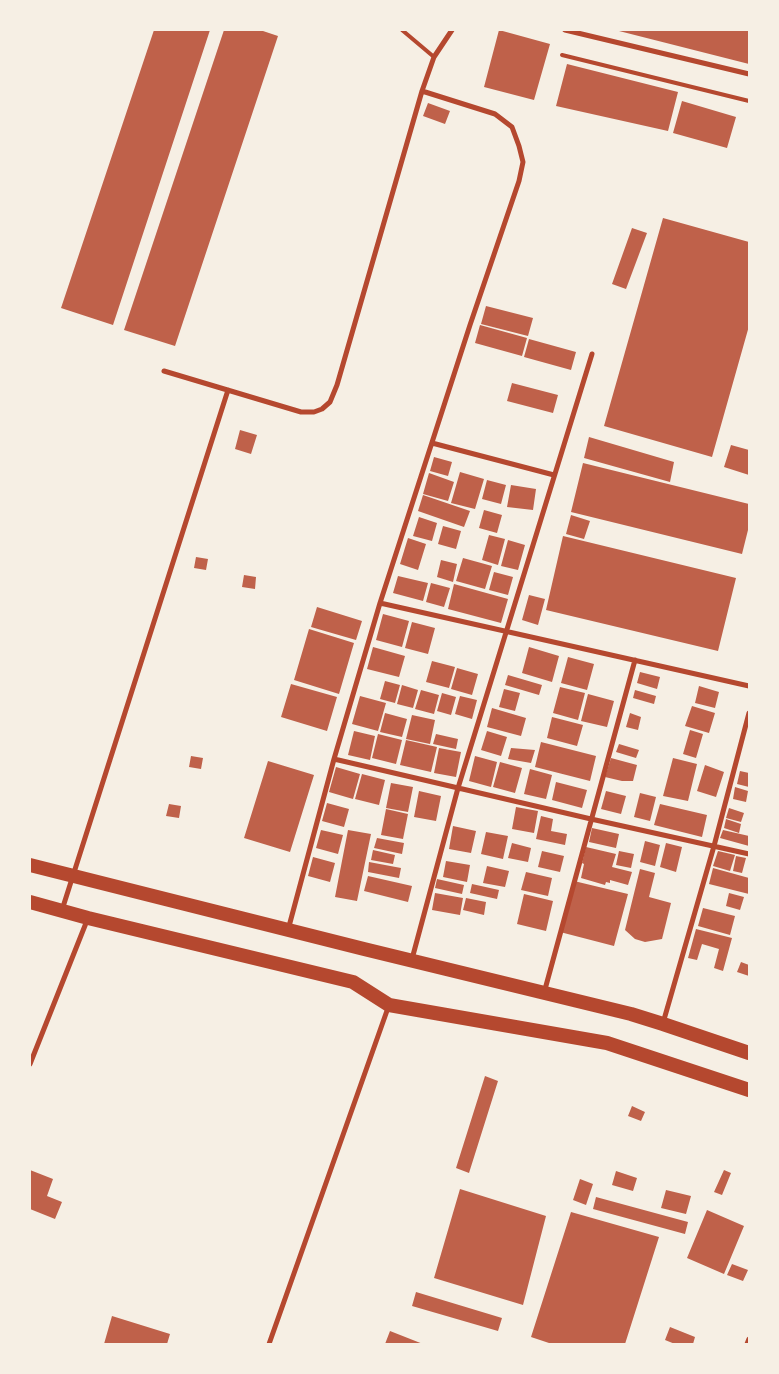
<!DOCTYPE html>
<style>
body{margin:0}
#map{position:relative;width:779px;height:1374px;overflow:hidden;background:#f6efe4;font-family:"Titillium Web",sans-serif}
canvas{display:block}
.frame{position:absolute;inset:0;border:31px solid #f6efe4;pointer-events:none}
</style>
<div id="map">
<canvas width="779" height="1374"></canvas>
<div class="frame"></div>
</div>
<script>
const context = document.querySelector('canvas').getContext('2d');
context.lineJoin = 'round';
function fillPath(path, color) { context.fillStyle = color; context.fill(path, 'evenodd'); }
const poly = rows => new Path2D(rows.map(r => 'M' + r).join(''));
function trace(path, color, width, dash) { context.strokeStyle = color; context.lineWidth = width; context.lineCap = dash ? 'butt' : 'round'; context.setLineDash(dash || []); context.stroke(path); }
const building = poly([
 [154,30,210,30,113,325,61,308],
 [224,30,260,30,278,36,175,346,124,330],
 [499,30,550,44,534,100,484,87],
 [619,30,749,30,749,64,619,31],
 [567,64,678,92,668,131,556,106],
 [682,101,736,117,727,148,673,133],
 [428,103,450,111,445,124,423,116],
 [663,218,749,242,749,326,712,457,604,426],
 [632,228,647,233,626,289,612,284],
 [486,306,533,318,528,336,481,324],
 [480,325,527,338,522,356,475,343],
 [529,339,576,352,571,370,524,357],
 [512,383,558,395,553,413,507,401],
 [240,430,257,435,251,454,235,449],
 [589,437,674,462,670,482,584,458],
 [731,445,749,450,749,475,724,467],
 [434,457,452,462,448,476,430,471],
 [583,463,749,504,749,526,742,554,571,512],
 [460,472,484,479,475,509,451,503],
 [429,473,454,482,448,501,423,494],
 [487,480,506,485,501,504,482,499],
 [511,485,536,489,533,510,507,507],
 [423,495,470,511,464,527,418,511],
 [484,510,502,515,497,533,479,528],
 [571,515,590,521,584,539,566,534],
 [419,517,437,523,432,541,413,536],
 [443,526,461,531,456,549,438,544],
 [489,535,505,539,498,565,482,560],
 [563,536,736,578,718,651,546,610],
 [408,538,426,544,418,570,400,564],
 [508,540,525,545,518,570,501,566],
 [196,557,208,559,206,570,194,568],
 [463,558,492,566,485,589,456,581],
 [441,560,457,564,453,582,437,577],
 [494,572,513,577,508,595,489,590],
 [244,575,256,577,255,589,242,587],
 [398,576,428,583,423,601,393,593],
 [431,583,450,588,444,607,426,602],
 [454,584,508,599,501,623,448,609],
 [529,595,545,599,538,625,522,620],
 [317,607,362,621,356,640,311,627],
 [383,614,409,621,402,647,376,640],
 [412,622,435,628,428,654,405,648],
 [309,629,354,643,339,694,294,680],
 [373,647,405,656,399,677,367,669],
 [529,647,559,656,552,682,522,673],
 [568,657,594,664,587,690,561,683],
 [432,661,455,667,449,688,426,682],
 [457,668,478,674,472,695,451,689],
 [640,672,660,677,657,689,637,683],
 [508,675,542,685,539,695,505,685],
 [385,681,400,685,395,703,380,699],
 [291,684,337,697,327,731,281,717],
 [402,685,418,690,413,708,397,704],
 [699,686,719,692,715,708,695,703],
 [560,687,585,693,578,720,553,713],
 [504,689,520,693,515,711,499,707],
 [421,690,439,695,434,714,415,709],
 [635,690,656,696,654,704,633,698],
 [442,693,456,697,451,715,437,711],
 [588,694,614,701,607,727,581,721],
 [360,696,386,703,378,731,352,724],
 [460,696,477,700,472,719,455,714],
 [692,706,715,713,709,733,685,726],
 [492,708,526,718,521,736,487,727],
 [385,713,407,719,402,737,380,732],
 [630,713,641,717,638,730,626,727],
 [412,715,435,720,430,744,406,739],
 [552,717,583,725,577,746,547,738],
 [690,730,703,734,696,758,683,754],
 [354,731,375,736,370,760,348,755],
 [487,731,507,737,501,756,481,750],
 [378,734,402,740,396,764,372,758],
 [436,734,458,739,456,749,433,744],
 [406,740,437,747,431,772,400,765],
 [541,742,596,756,590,781,535,767],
 [619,744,639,750,636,758,616,752],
 [439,748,461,752,456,777,434,773],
 [511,748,535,750,531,763,508,759],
 [191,756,203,758,201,769,189,767],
 [475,756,497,762,491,787,469,781],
 [611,758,637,765,633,781,622,781,605,777],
 [673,758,697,764,688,801,663,796],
 [268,761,314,775,290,852,244,838],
 [500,762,522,768,515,793,493,787],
 [705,765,724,772,716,797,697,791],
 [336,767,360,774,353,799,329,792],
 [530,769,552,775,546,799,524,794],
 [740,771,749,773,749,787,737,784],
 [362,774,385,780,379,805,355,799],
 [556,782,587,790,582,808,552,800],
 [391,783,413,787,408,812,386,808],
 [735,787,748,791,746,802,733,799],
 [419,791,441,796,436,821,414,817],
 [606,791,626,796,621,814,601,809],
 [640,793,656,797,650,821,634,817],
 [327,803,349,809,344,827,322,821],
 [169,804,181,806,179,818,166,816],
 [660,804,707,815,702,837,654,825],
 [516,807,538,811,534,833,512,829],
 [729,808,744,813,741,822,726,818],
 [386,809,408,814,403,839,381,835],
 [541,816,553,819,551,831,567,834,565,845,536,839],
 [726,819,741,824,739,833,724,828],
 [453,826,476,831,471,853,449,849],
 [592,828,619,834,616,848,589,842],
 [321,830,343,835,338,854,316,848],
 [348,830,371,834,357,901,335,897],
 [723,830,749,836,749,846,720,838],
 [486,832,508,836,503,859,481,854],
 [377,838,404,843,402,854,374,848],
 [645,841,660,845,655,866,640,862],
 [512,843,531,848,528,862,508,858],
 [666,843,682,847,676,872,660,867],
 [586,847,616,854,612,867,632,872,628,885,610,880,610,883,606,882,605,885,581,878,584,864,582,863],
 [373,850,395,855,393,864,371,860],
 [542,851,564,856,560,872,538,867],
 [619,851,634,854,631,868,616,865],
 [718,851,735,855,730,871,713,866],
 [736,856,746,858,742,873,733,871],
 [313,857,335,863,330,882,308,876],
 [446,861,470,865,467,882,443,877],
 [369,862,401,868,399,878,368,872],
 [487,866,509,871,505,887,483,883],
 [713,868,749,878,749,894,709,884],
 [640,869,655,873,649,897,671,903,662,939,645,942,635,939,625,930],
 [526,872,552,878,548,896,521,890],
 [368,876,412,886,408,902,364,891],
 [437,879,464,885,462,894,435,888],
 [574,881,628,894,614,946,560,932],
 [472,884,499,890,497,899,470,893],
 [435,893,463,898,460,915,432,910],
 [729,893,744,897,740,910,726,906],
 [524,894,553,901,546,931,517,924],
 [466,898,486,902,484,915,463,910],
 [703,908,735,916,730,935,698,926],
 [696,929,732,938,723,971,714,968,719,949,702,944,697,960,688,958],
 [741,962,749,965,749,976,737,972],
 [485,1076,498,1081,469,1173,456,1168],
 [632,1106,645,1112,641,1121,628,1116],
 [30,1170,53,1179,47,1196,62,1202,55,1219,30,1209],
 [724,1170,731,1173,722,1195,714,1192],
 [616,1171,637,1178,633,1191,612,1185],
 [580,1179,593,1184,586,1205,573,1200],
 [460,1189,546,1216,523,1305,434,1278],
 [666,1190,691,1196,686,1214,661,1208],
 [596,1197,688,1222,685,1234,593,1209],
 [707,1210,744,1226,724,1274,687,1258],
 [571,1212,659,1237,625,1344,552,1344,531,1337],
 [732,1264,748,1270,743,1281,727,1275],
 [416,1292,502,1318,498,1331,412,1306],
 [112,1316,170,1334,167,1344,104,1344],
 [670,1327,695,1337,693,1344,675,1344,665,1340],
 [390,1331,423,1344,385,1344]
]);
const service = poly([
 [402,30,434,57],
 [562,55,749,101]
]);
const minor = poly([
 [565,30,749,74],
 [164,371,301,412,314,412,322,409,330,402,337,385,422,91,434,57,452,30],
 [432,443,554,475],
 [380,603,749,686],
 [334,759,591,819,749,854],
 [62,910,228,390],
 [288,930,334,759,380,603,470,325,519,181,523,162,519,146,512,127,495,114,422,91],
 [412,959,458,788,592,354],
 [544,993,635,660],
 [663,1023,714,846,749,713],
 [30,1064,88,918],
 [269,1344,389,1005],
 [747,1344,749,1339]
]);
const trunk = poly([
 [30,865,364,949,631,1014,663,1024,749,1053],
 [30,902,88,918,353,982,389,1005,607,1043,749,1090]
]);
fillPath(building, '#bf614a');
trace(service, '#b5482f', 4);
trace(minor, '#b5482f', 5);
trace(trunk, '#b5482f', 14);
</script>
